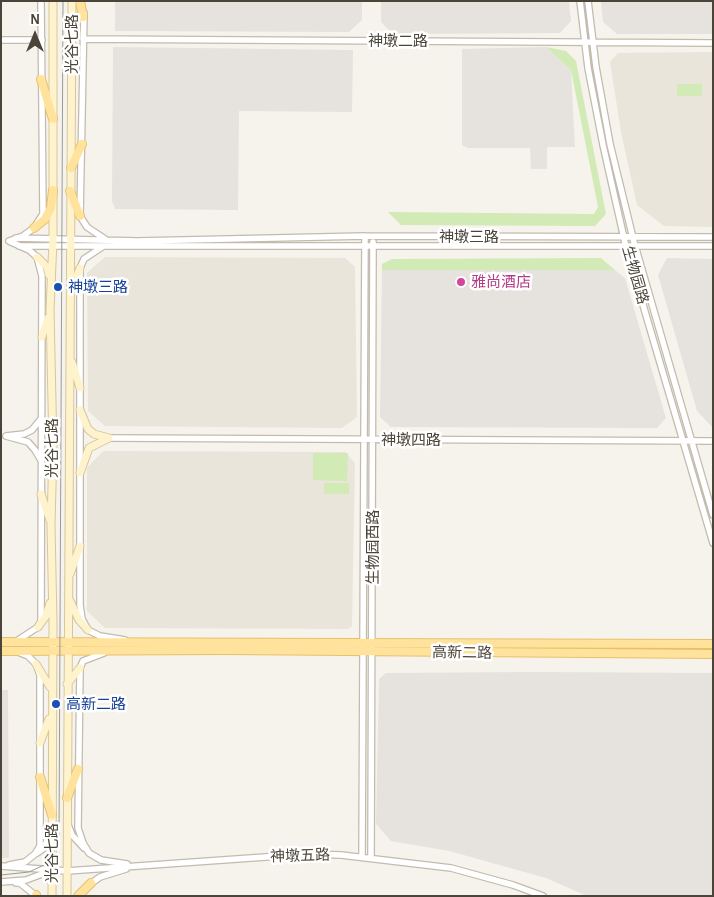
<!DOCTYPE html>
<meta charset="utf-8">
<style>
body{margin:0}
#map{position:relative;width:714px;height:897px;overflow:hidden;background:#f6f3ec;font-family:"Alegreya Sans",sans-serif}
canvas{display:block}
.frame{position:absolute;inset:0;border:2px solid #4b4439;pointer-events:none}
.north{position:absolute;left:10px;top:10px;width:50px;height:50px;-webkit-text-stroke:4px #fff;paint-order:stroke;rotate:0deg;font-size:14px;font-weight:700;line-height:20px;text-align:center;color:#4b4439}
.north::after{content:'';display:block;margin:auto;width:18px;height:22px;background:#4b4439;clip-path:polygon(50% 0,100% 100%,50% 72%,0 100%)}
</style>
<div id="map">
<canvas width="714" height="897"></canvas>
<div class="frame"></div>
<div class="north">N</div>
</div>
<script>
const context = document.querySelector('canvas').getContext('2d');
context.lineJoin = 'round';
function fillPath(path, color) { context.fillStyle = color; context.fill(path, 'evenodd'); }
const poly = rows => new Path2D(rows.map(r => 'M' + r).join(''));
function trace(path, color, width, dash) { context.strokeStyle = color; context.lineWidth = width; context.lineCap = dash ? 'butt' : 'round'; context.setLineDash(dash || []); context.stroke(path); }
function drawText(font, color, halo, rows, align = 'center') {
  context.font = font + ' "Alegreya Sans","Noto Sans SC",sans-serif'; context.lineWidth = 5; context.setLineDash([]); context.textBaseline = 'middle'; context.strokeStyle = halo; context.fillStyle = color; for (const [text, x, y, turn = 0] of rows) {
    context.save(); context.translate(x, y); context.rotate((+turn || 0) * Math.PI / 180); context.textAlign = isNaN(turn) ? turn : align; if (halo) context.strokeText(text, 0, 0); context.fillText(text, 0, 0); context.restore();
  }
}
const residential = poly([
 [713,52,713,227,664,226,637,205,621,132,610,62,618,53],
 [105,257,345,258,355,267,357,417,342,428,105,426,88,411,87,273],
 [103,451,345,452,355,463,352,626,348,629,105,628,87,611,87,468]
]);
const industrial = poly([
 [115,1,362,1,362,20,349,32,115,31],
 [381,1,569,1,571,21,560,33,393,34,381,22],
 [601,1,713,1,713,34,617,34,603,22],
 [113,47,353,50,352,112,239,111,238,210,115,209,112,201],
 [546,47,571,70,575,147,547,147,547,169,531,169,530,148,468,148,462,145,462,49],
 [667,258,713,259,713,428,697,411,658,275],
 [382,270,615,270,625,278,666,418,657,428,391,427,380,417],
 [533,672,713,673,713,896,587,896,546,878,449,851,391,841,376,824,379,679,386,673],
 [1,690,8,690,9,858,1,858]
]);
const green = poly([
 [546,47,566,51,576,61,606,214,595,226,401,225,388,212,594,214,598,207,571,70],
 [677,84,702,84,702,96,677,96],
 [601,258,615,270,382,270,382,264,392,259],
 [313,453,348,453,347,481,313,480],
 [324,483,349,483,349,494,324,494]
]);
const tertiary = poly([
 [580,1,588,68,603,145,626,247,713,543],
 [588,1,596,67,610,144,634,242,713,515],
 [84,13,80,216,87,227,105,239],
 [83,39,713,43],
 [1,40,42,40],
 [16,238,137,241,365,236,713,237],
 [19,246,713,246],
 [102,247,84,259,80,268,80,605,82,619,88,630,100,636,125,640],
 [109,438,713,441],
 [41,460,35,450,28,442,6,436,24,434,32,430,41,419],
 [15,642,38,627,41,621,42,276,37,257,29,250,9,241,23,236,34,228,43,214,41,1],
 [104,653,83,661,80,668,78,828,83,843,89,853,101,860,127,864],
 [68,825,72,835,84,848],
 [37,853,44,848,51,830],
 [362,857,365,236],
 [371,858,373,242],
 [9,865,25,862,35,854,40,846,40,675,36,664,28,656,18,652],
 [1,866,67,871,308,854,341,855,451,868,513,885,543,896],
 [1,882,26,880,50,871],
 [16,883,20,883,36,896],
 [89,885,100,877,126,869]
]);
const secondary = poly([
 [37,257,47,267,49,275],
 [72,287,80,268],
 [42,337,48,318],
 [72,362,80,388],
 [80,473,89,448,109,438,94,434,88,429,80,410],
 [41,494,50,520],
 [70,574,80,546],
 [70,601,79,620,88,630],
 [38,627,46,616,50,603],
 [36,664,50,687],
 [67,684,80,668],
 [40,743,49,719],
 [52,896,53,622,51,525,53,448,50,310,53,240,53,1],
 [67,896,72,1]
]);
const primary = poly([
 [80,1,83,17],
 [41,79,53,119],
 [71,168,82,144],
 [70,191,80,216],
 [34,228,45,219,51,208,53,190],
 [1,642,713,644],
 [1,651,225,650,713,654],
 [40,777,52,815],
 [67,798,78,769],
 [36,895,36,896],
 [78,896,91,883]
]);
const tram = poly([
 [1,875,29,872,44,865,52,858,59,838,63,1]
]);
const markers = [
 [461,282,5,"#d1479c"],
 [58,287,5,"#1a4fb4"],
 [56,704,5,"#1a4fb4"]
];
const streetNames = [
 ["神墩二路",398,41],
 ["光谷七路",72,44,-90],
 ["神墩三路",469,237],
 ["生物园路",635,275,74],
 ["神墩四路",411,440],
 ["光谷七路",52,448,-90],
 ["生物园西路",373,547,-90],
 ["高新二路",462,653,1],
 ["光谷七路",52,853,-90],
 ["神墩五路",300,856,-2]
];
const hotelNames = [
 ["雅尚酒店",471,282]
];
const transitNames = [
 ["神墩三路",68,287],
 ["高新二路",66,704]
];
fillPath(residential, '#eae5da');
fillPath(industrial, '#e6e2dd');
fillPath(green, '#d2eab5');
trace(tertiary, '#c2bbae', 8);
trace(secondary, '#d6c79b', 9);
trace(primary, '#e6c16a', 10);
trace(tertiary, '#fff', 5.5);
trace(secondary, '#fff3cd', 7);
trace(primary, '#ffe39c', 8);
trace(tram, '#9a9a9a', 1);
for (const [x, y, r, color] of markers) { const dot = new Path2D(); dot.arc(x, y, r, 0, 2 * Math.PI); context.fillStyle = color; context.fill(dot); trace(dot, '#fff', 2); }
drawText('15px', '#4b4439', '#fff', streetNames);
drawText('15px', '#b23c85', '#fff', hotelNames, 'left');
drawText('15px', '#164399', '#fff', transitNames, 'left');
</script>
